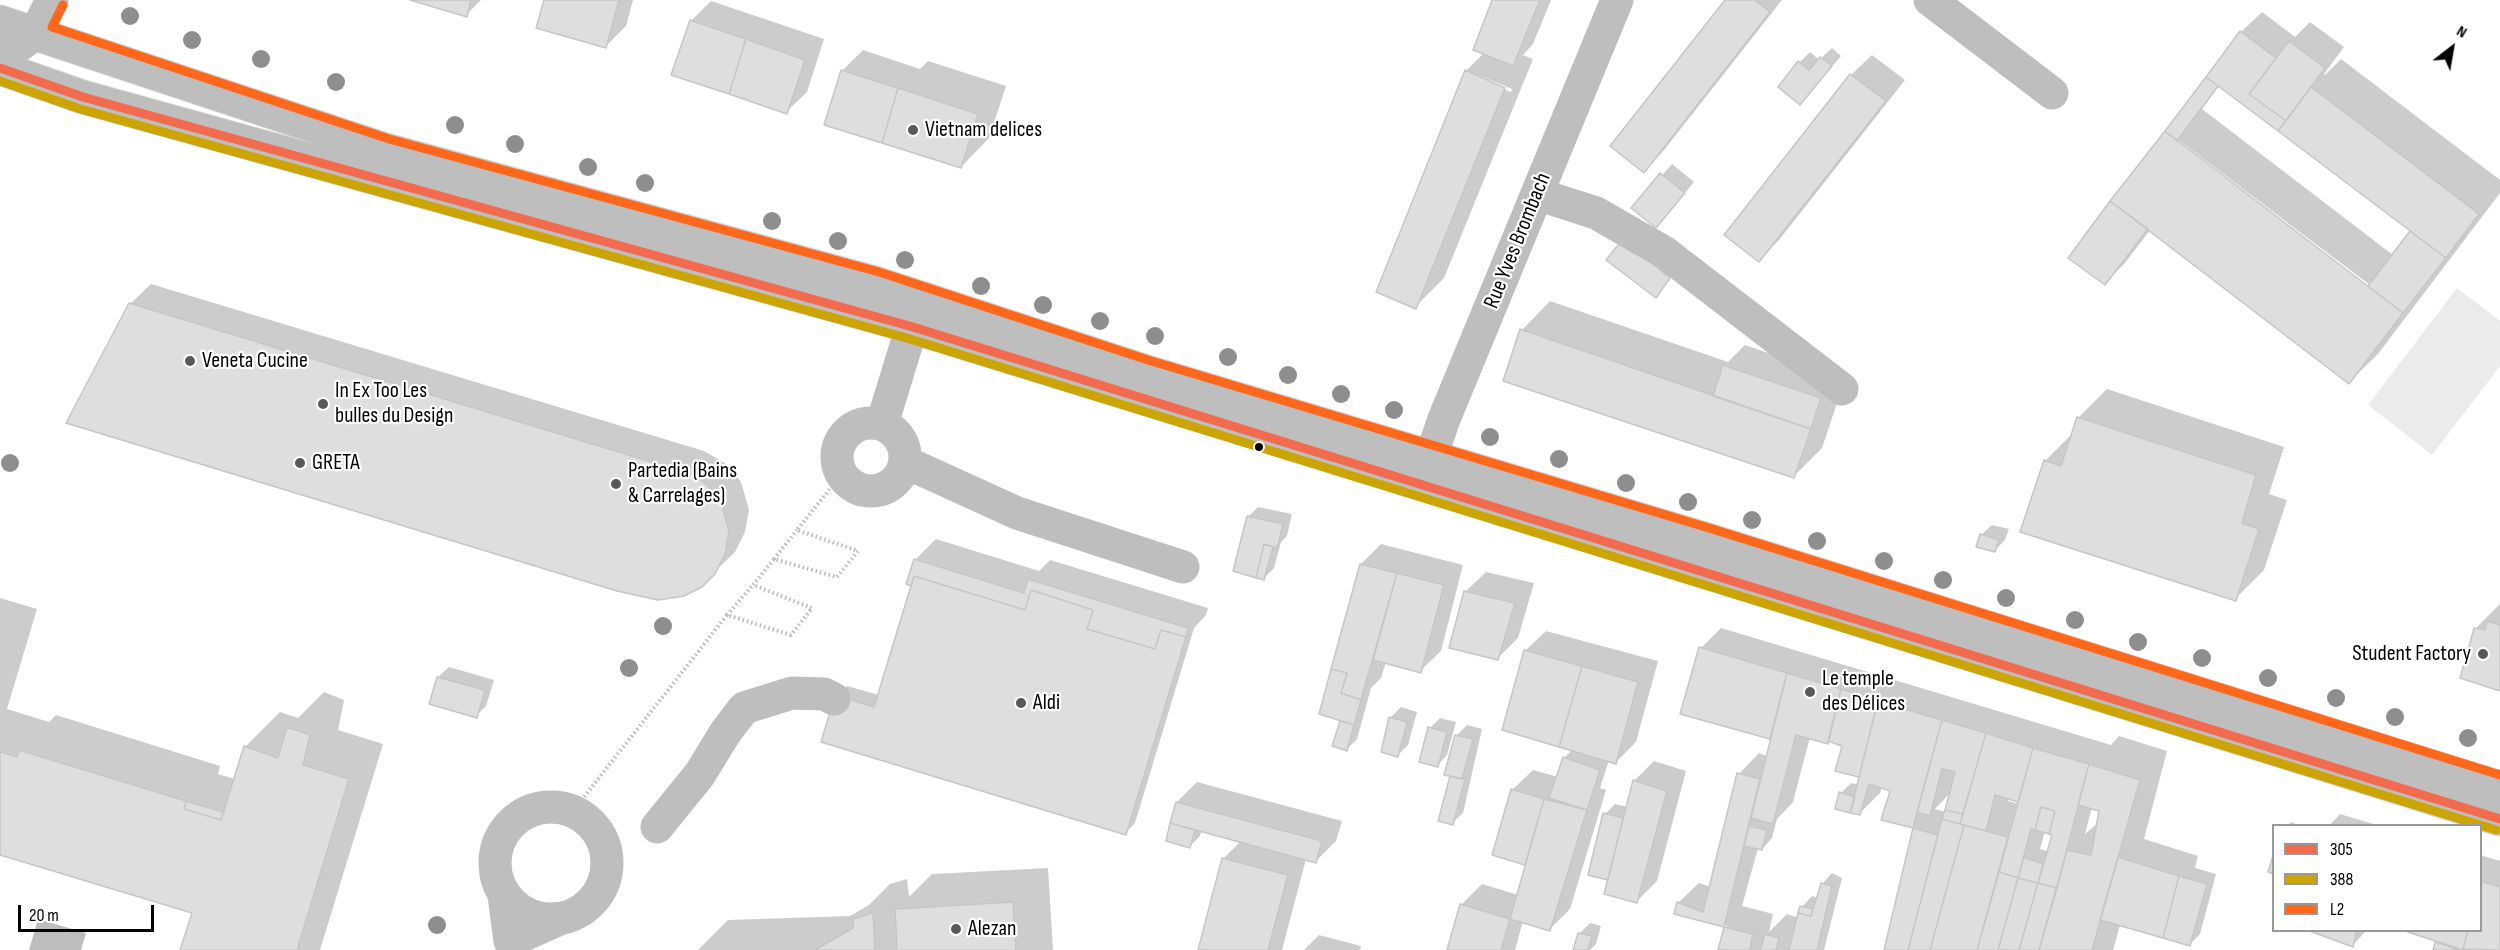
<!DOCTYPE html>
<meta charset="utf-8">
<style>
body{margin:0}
#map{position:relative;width:2500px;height:950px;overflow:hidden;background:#fff;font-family:"Sofia Sans Condensed",sans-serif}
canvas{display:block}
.legend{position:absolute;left:2272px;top:824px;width:210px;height:108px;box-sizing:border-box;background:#fff;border:2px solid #999;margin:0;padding:8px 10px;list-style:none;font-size:18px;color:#000}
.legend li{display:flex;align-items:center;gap:12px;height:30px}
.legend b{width:30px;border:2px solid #999}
.north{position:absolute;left:2422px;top:18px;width:60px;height:60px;-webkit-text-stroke:4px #fff;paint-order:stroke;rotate:31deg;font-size:16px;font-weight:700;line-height:24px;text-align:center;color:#000}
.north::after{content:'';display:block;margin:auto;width:21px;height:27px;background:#000;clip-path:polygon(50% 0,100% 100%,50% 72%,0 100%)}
.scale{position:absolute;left:18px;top:905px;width:136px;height:27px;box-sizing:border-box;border:3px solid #000;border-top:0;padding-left:8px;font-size:18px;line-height:21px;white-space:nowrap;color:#000;-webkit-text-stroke:4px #fff;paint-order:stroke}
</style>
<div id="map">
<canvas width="2500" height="950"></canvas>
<ul class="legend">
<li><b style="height:8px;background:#f26b4e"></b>305</li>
<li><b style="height:8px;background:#cca504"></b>388</li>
<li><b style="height:8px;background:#ff671b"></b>L2</li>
</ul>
<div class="north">N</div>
<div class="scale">20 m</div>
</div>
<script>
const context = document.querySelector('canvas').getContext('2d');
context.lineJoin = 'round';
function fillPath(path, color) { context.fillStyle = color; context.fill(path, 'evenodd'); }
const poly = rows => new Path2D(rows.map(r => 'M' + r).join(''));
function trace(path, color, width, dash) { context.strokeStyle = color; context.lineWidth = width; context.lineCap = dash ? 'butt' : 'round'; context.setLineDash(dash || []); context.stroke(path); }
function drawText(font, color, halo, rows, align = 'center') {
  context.font = font + ' "Sofia Sans Condensed",sans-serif'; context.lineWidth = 4.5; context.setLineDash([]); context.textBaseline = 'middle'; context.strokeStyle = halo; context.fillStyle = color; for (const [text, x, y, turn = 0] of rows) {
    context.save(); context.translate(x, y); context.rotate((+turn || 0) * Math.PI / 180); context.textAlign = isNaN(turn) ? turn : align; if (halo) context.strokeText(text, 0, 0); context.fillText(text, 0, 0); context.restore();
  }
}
const green = poly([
 [2457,288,2500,321,2500,366,2432,455,2368,405]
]);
const water = poly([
 [38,919,86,933,81,950,29,950]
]);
const shadow = poly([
 [413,0,481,0,466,15],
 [546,0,633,0,626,26,606,46],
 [1494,0,1551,0,1533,44,1523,55,1533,59,1444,278,1415,307,1466,71,1484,53],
 [1478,75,1512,89,1511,92,1478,78],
 [1727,0,1782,0,1664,150,1644,171],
 [711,1,824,39,807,92,786,112,691,21],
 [2262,12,2295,37,2310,22,2344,47,2324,74,2325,75,2341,59,2500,180,2500,193,2378,354,2349,382,2150,230,2125,263,2105,283,2070,257,2241,32],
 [2219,86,2412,231,2393,255,2202,109],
 [2177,139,2375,289,2373,292,2175,141],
 [1832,48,1841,56,1800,103,1800,62,1810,52,1819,60],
 [863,50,920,69,928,61,1006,86,989,138,961,167,842,71],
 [1872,55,1905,80,1779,240,1759,260,1726,235,1851,75],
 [1672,164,1694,182,1666,216,1633,208],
 [151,284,704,451,728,465,741,482,749,510,745,532,735,552,701,585,130,304],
 [1550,301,1728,362,1745,345,1841,378,1838,400,1822,448,1793,477,1522,330],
 [2107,389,2284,447,2269,494,2287,500,2264,570,2235,599,2045,461,2073,433,2078,418],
 [1258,507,1292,514,1287,536,1281,542,1274,568,1264,578,1248,517],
 [1992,525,2009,529,2005,540,1995,550,1981,535],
 [936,539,1039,571,1050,560,1208,608,1206,615,1194,628,1135,823,1125,833,837,696,847,686,879,695,915,580,915,560],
 [1381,544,1463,565,1441,651,1420,671,1386,662,1381,678,1371,688,1357,739,1347,749,1334,745,1341,720,1361,564],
 [1486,572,1534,583,1518,638,1498,658,1465,592],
 [0,598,37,609,7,709,49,722,56,715,220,766,218,774,235,779,245,747,280,712,298,718,324,692,344,700,338,730,383,744,320,950,182,950,194,912,0,853],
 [2500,604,2500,689,2476,628],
 [1721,628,2111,745,2119,736,2167,751,2144,839,2198,856,2195,868,2216,874,2200,934,2190,944,2120,925,2113,950,1886,950,1915,827,1882,819,1892,790,1882,787,1880,793,1860,813,1841,793,1851,783,1859,785,1861,776,1837,770,1844,745,1830,740,1810,737,1793,802,1777,819,1772,838,1762,849,1758,848,1742,906,1773,914,1769,932,1787,914,1799,918,1802,907,1812,896,1818,898,1822,884,1832,873,1842,878,1824,950,1720,950,1727,926,1676,913,1678,903,1699,883,1711,887,1739,774,1759,753,1767,756,1772,738,1682,713,1701,648],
 [1951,792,1946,812,1935,809],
 [2009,797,2020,801,2019,804,2008,801],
 [2092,807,2101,809,2098,823,2085,834],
 [2053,828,2047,851,2040,849,2045,831],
 [1546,631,1658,661,1636,742,1616,762,1609,760,1600,788,1606,790,1570,909,1550,929,1523,921,1515,950,1449,950,1461,905,1482,884,1518,895,1527,864,1494,854,1512,790,1533,770,1558,777,1564,758,1573,749,1525,651],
 [449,667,494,680,486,706,476,716,431,703,438,677],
 [1401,707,1417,712,1408,745,1398,755,1390,718],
 [1440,718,1456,722,1447,755,1437,766,1430,728],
 [1467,725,1482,729,1463,813,1452,823,1457,735],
 [1654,761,1686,771,1657,881,1637,901,1609,879,1605,814,1615,804,1628,807,1634,781],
 [1197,782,1342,821,1336,841,1316,861,1306,859,1282,950,1199,950,1223,859,1241,841,1202,830,1200,836,1190,846,1168,840,1177,802],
 [2340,814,2380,826,2329,826],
 [2291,822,2301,826,2288,826],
 [2480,855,2500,861,2500,950,2434,950,2437,941,2480,930],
 [1048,868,1053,950,698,950,728,920,850,916,869,905,890,884,907,879,909,897,932,874],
 [1590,923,1601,926,1596,944,1590,950,1575,950,1580,933],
 [2312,930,2367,930,2353,945],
 [1319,935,1361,946,1360,950,1304,950]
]);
const building = poly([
 [410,0,471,0,467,17,410,0],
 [544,0,619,0,606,48,536,28,544,0],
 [1492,0,1540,0,1513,66,1473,50,1492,0],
 [1725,0,1755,0,1770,12,1644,173,1610,146,1725,0],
 [690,20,746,39,729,94,671,75,690,20],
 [2240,31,2276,58,2249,94,2286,121,2278,131,2206,77,2240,31],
 [746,39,805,60,787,114,729,94,746,39],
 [2289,41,2325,68,2286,121,2249,94,2289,41],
 [1820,57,1832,66,1800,105,1778,87,1798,61,1809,70,1820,57],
 [841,70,898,88,882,143,824,125,841,70],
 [1465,70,1505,88,1416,309,1376,292,1465,70],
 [1850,74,1886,101,1759,262,1724,235,1850,74],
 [2206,77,2218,86,2177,141,2165,131,2206,77],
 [2311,87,2479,214,2446,258,2278,131,2311,87],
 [898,88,978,114,961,168,882,143,898,88],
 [2165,131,2403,313,2349,384,2110,201,2165,131],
 [1660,173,1685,193,1656,228,1631,208,1660,173],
 [2110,201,2148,229,2105,285,2068,258,2110,201],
 [2410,231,2446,258,2403,313,2368,286,2410,231],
 [1622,240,1670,278,1656,298,1606,260,1622,240],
 [129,303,691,474,707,485,721,502,729,532,725,554,715,574,702,587,684,596,658,600,617,591,66,423,129,303],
 [1520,329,1811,429,1794,478,1503,381,1520,329],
 [1723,365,1821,398,1811,429,1713,396,1723,365],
 [2077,417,2256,475,2242,523,2259,529,2236,601,2020,532,2044,460,2061,466,2077,417],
 [1247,516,1283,524,1277,548,1264,544,1256,578,1233,571,1247,516],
 [1980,534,1999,540,1995,552,1976,547,1980,534],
 [1264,544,1273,547,1264,580,1256,578,1264,544],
 [914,559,1024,593,1028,579,1188,628,1186,637,1161,630,1155,649,1087,629,1093,610,1031,590,1025,610,914,576,911,586,906,584,914,559],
 [1360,564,1397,573,1361,700,1341,693,1347,673,1331,669,1360,564],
 [1397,573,1444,585,1421,673,1373,660,1397,573],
 [914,576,1025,610,1031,590,1093,610,1087,629,1155,649,1161,630,1186,637,1126,835,821,742,835,695,874,707,914,576],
 [1464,591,1515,603,1498,660,1449,648,1464,591],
 [2487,621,2500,625,2500,691,2460,678,2474,628,2485,630,2487,621],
 [1699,647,1787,673,1770,739,1680,714,1699,647],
 [1524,650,1582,666,1559,747,1502,730,1524,650],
 [1582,666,1638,682,1616,764,1559,747,1582,666],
 [1331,669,1347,673,1341,693,1361,700,1354,725,1319,714,1331,669],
 [1787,673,1841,689,1828,744,1796,735,1773,824,1751,818,1787,673],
 [437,677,485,690,477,718,429,704,437,677],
 [1841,689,1878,701,1859,777,1835,771,1842,746,1828,741,1841,689],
 [1878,701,1942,720,1913,828,1881,820,1890,791,1869,784,1860,815,1850,813,1878,701],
 [1389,717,1407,722,1398,757,1381,752,1389,717],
 [1942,720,1986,733,1963,814,1945,810,1955,772,1942,769,1930,816,1917,812,1942,720],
 [1340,721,1354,725,1347,751,1332,746,1340,721],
 [287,727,310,735,303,765,349,779,297,950,180,950,192,913,0,855,0,752,17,757,19,750,186,801,184,809,221,820,244,746,278,758,287,727],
 [1428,727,1447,732,1438,767,1419,762,1428,727],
 [1986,733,2033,748,2018,802,1995,795,1986,831,1960,824,1986,733],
 [1455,735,1473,739,1462,779,1444,775,1455,735],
 [2033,748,2089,764,2057,888,2038,883,2052,835,2049,834,2055,811,2041,807,2035,830,2031,829,2018,878,1999,872,2033,748],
 [1563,757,1600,770,1587,810,1549,798,1563,757],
 [2089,764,2140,780,2092,950,2039,950,2067,850,2091,855,2099,811,2078,805,2089,764],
 [1737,773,1760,779,1724,927,1674,914,1677,902,1703,912,1737,773],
 [1450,776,1465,779,1453,825,1438,821,1450,776],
 [1633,780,1667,791,1637,903,1604,894,1633,780],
 [1511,789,1544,799,1525,865,1492,855,1511,789],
 [1839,792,1855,797,1850,813,1835,809,1839,792],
 [1544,799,1587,810,1550,931,1510,919,1544,799],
 [186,801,223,812,221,820,184,809,186,801],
 [1176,802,1322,841,1316,863,1170,823,1176,802],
 [2041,807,2055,811,2049,834,2035,830,2041,807],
 [1945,810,1963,814,1960,824,1942,819,1945,810],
 [1603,813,1623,818,1608,880,1588,875,1603,813],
 [1942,819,1964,825,1930,950,1908,950,1942,819],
 [1170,823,1195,830,1190,848,1166,841,1170,823],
 [1964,825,2008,837,1977,950,1930,950,1964,825],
 [1749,826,1767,830,1762,850,1744,846,1749,826],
 [1913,828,1938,835,1908,950,1884,950,1913,828],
 [2274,852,2274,874,2268,872,2274,852],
 [2024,857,2043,864,2038,883,2018,878,2024,857],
 [2118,857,2179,876,2163,938,2100,920,2118,857],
 [1222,858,1288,875,1268,950,1198,950,1222,858],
 [1999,872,2018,878,1998,950,1977,950,1999,872],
 [2179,876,2207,884,2190,946,2163,938,2179,876],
 [2018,878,2038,883,2019,950,1998,950,2018,878],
 [2480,881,2500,887,2500,950,2463,949,2468,930,2480,930,2480,881],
 [1821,883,1832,886,1817,950,1789,950,1798,913,1811,916,1821,883],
 [2038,883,2057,888,2039,950,2019,950,2038,883],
 [1013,902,1016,950,897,950,895,909,1013,902],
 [1460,904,1510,919,1501,950,1447,950,1460,904],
 [1800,906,1813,909,1811,916,1798,913,1800,906],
 [873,913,875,950,815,950,853,928,853,919,873,913],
 [1724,927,1753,934,1750,949,1752,950,1718,950,1724,927],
 [2307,930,2357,930,2353,947,2307,930],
 [2402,930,2468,930,2463,950,2402,930],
 [1578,933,1592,936,1588,950,1573,950,1578,933],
 [1765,934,1779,938,1776,950,1760,950,1765,934],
 [2435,942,2460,950,2433,950,2435,942]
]);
const path = poly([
 [774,559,797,530],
 [727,615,753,585],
 [573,811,727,615,791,635,812,608,753,585,774,559,837,577,858,551,797,530,841,475]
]);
const minor = poly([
 [1930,0,2052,93],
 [0,59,35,34,52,0],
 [1537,194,1596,213,1664,252,1842,389],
 '837 457a34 34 0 1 1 68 0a34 34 0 1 1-68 0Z',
 [882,424,920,300],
 [905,462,1017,513,1183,567],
 [1422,483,1444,419,1617,0],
 '495 863a56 56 0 1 1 112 0a56 56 0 1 1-112 0Z',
 [657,827,700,774,725,733,744,708,792,693,824,694,834,699],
 [504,895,510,941,560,919]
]);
const major = poly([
 [0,22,386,150,875,283,1144,371,1705,539,2500,788],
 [0,68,83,97,913,327,1422,483,2500,819]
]);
const bus1 = poly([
 [0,68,83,97,913,327,2500,819]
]);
const bus2 = poly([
 [0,81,80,109,910,339,2496,830]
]);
const bus3 = poly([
 [63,5,52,27,389,139,879,272,1148,360,1709,528,2500,775]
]);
const trees = [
 [130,16],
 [192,40],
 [261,59],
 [336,82],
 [455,125],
 [515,144],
 [588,167],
 [645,183],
 [772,221],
 [838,241],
 [905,260],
 [981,286],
 [1043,305],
 [1100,321],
 [1155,336],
 [1228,357],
 [1288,375],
 [1341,394],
 [1394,410],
 [1490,437],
 [1559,459],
 [10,463],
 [1626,483],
 [1688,502],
 [1752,520],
 [1817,541],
 [1884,561],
 [1943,580],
 [2006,598],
 [2075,620],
 [663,626],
 [2138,642],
 [2202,658],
 [629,668],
 [2268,678],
 [2336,698],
 [2395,717],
 [2468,738],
 [437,925]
];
const markers = [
 [913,130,6,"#595959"],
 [190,361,6,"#595959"],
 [323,404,6,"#595959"],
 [1259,447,5,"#000"],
 [300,463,6,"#595959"],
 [616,484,6,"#595959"],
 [2483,654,6,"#595959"],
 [1810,692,6,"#595959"],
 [1021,703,6,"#595959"],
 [956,929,6,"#595959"]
];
const poiNames = [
 ["Vietnam delices",925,130],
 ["Veneta Cucine",202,361],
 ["In Ex Too Les",335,391],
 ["bulles du Design",335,416],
 ["GRETA",312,463],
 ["Partedia (Bains",628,471],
 ["& Carrelages)",628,496],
 ["Student Factory",2471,654,"right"],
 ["Le temple",1822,679],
 ["des Délices",1822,704],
 ["Aldi",1033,703],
 ["Alezan",968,929]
];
const streetNames = [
 ["Rue Yves Brombach",1518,241,-68]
];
fillPath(green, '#ebebeb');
fillPath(water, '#bdbdbd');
fillPath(shadow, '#0003');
fillPath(building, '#dedede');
trace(building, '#c6c6c6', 1.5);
trace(major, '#dbdbdb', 35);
trace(path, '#b9b9b9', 4, [1.5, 3]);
trace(minor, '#bebebe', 33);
trace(major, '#bebebe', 33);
trace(bus1, '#f26b4e', 9);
trace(bus2, '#cca504', 9);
trace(bus3, '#ff671b', 9);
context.fillStyle = '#8e8e8e';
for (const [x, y] of trees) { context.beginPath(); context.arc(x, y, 9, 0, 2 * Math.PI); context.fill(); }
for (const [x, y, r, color] of markers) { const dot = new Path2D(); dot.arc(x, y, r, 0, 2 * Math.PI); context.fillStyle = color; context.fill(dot); trace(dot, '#fff', 2); }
drawText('22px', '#000', '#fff', poiNames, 'left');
drawText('22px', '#000', '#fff', streetNames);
</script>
